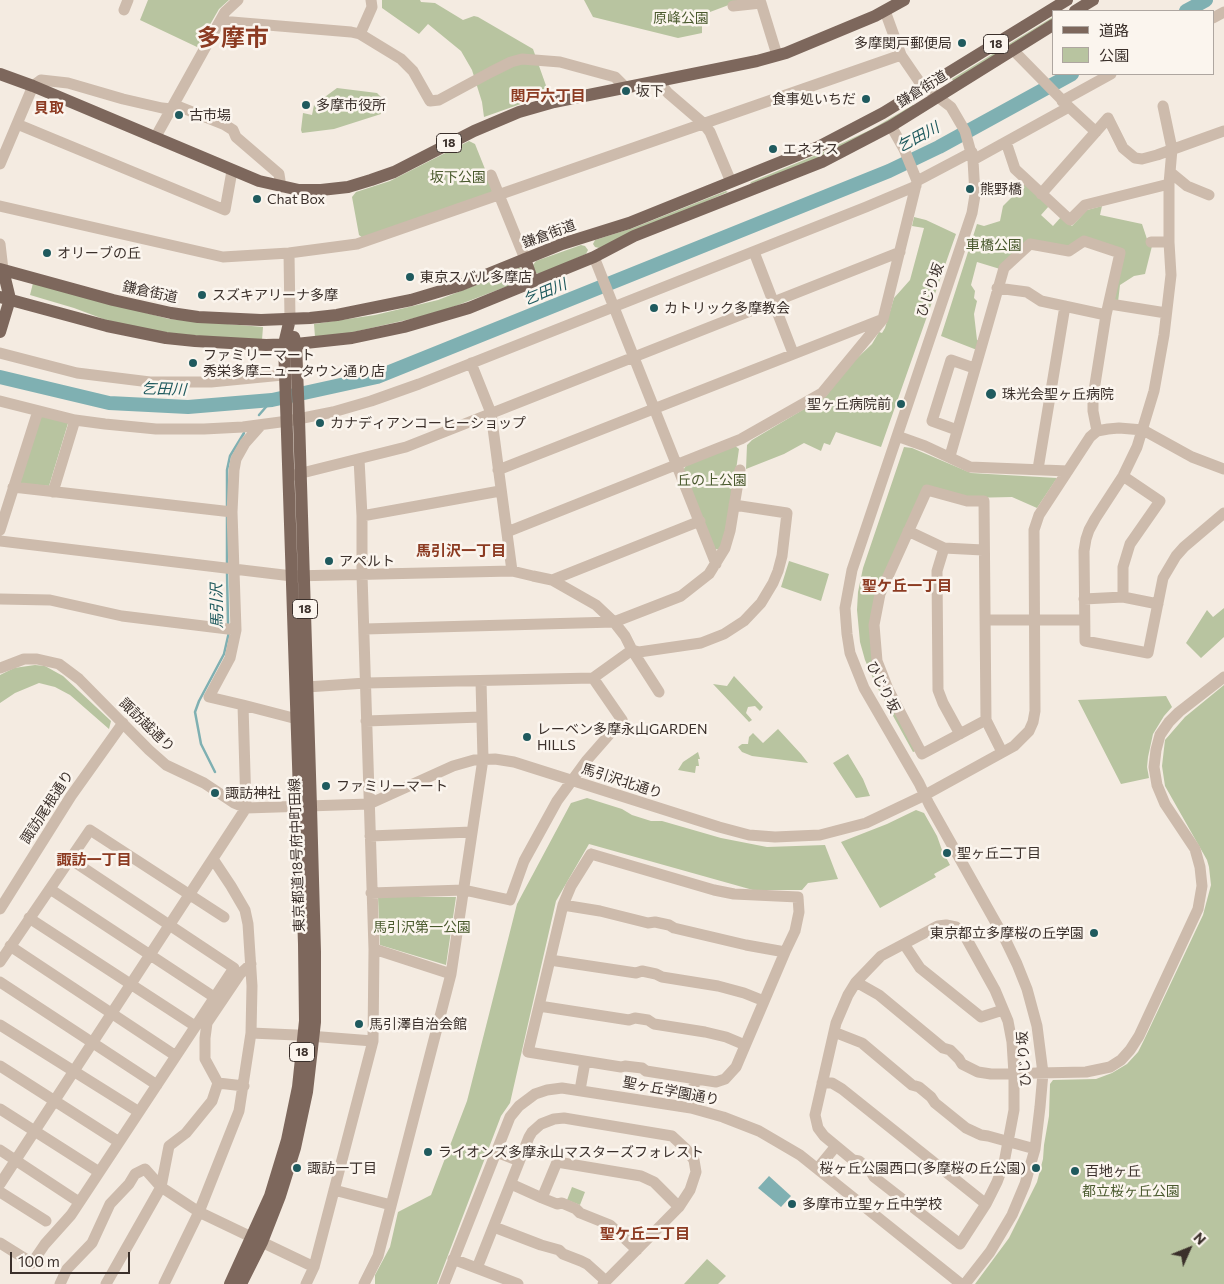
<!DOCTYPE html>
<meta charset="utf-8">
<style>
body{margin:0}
#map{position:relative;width:1224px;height:1284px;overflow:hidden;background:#f4ebe1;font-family:Commissioner,"Noto Sans JP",sans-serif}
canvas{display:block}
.legend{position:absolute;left:1052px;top:10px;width:162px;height:65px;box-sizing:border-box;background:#fbf5ee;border:1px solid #aea6a0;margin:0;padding:6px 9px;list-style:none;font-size:15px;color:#3b302b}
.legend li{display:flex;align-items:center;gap:10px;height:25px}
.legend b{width:25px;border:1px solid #aea6a0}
.north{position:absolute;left:1164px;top:1224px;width:50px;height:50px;-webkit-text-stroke:4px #fbf5ee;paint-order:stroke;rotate:46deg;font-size:14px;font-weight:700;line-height:20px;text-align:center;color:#3b302b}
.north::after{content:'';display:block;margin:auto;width:18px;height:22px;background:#3b302b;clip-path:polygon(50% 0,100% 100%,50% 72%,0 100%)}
.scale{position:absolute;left:10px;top:1252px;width:120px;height:22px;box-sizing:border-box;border:2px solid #3b302b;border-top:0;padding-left:6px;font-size:15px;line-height:18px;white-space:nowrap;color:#3b302b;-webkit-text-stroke:4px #fbf5ee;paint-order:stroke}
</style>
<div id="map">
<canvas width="1224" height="1284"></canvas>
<ul class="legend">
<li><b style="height:6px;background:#7d675c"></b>道路</li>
<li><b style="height:14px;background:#b8c4a0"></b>公園</li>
</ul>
<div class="north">N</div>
<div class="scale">100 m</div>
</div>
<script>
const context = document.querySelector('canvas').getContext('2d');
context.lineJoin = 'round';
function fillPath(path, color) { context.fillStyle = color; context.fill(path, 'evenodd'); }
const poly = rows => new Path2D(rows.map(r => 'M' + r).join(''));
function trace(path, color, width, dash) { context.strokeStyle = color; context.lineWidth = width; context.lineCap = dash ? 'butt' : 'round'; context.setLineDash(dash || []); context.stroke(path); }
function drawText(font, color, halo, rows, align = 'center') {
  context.font = font + ' Commissioner,"Noto Sans JP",sans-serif'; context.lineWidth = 5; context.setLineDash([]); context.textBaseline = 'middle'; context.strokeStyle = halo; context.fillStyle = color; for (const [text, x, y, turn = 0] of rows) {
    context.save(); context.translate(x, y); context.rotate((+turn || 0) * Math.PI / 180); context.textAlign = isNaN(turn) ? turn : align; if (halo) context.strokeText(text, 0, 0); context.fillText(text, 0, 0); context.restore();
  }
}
const green = poly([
 [148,0,229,0,219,9,197,47,140,20],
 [382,0,420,0,421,2,435,3,463,20,474,16,478,17,533,49,549,94,484,117,482,102,472,70,461,51,428,24,419,34,382,8],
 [584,0,742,0,702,15,702,33,678,38,593,17],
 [1053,17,1053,21,954,82,952,79],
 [337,88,377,93,382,98,381,107,379,110,381,114,334,129,302,133,301,130,303,113,312,115,314,105],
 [913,105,914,107,823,157,750,184,751,182,821,153,872,129],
 [469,141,475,144,493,189,491,194,364,239,359,235,352,197,356,192,390,181],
 [1025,184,1049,206,1041,215,1053,226,1061,217,1072,226,1087,210,1102,206,1100,215,1142,224,1148,242,1152,246,1145,274,1134,276,1120,285,1118,302,1114,299,1124,250,1084,237,1068,247,1031,241,1000,269,977,262,971,285,975,291,974,298,977,301,974,314,977,340,980,341,977,350,941,336,977,224,984,226,1000,221,1003,206],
 [726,191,728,192,599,248,595,247,593,244,595,240,633,228],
 [914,217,926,220,956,234,881,447,836,432,830,445,824,443,821,451,804,443,784,454,746,469,747,445,752,440,826,396,851,364,872,344,879,332,882,333,885,328,894,298,910,280,924,228,912,226],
 [581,245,585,246,588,250,586,254,541,274,535,273,533,265,536,261],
 [519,268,523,270,526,277,524,280,437,313,349,333,315,337,314,324,375,315,413,306,438,300],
 [33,283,169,319,263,327,262,340,229,339,159,332,106,320,74,308,30,295],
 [40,416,69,420,49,486,17,483],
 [734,445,739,449,727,533,721,550,715,549,683,470,686,466],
 [904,447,912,448,971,473,1057,478,1037,508,1012,497,968,498,926,485,870,635,916,751,913,752,876,685,865,660,860,642,857,610,858,592,863,568],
 [789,561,829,574,821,601,781,587],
 [1224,608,1224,637,1201,658,1186,643,1207,610,1213,617],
 [35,665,45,666,63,676,111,721,109,729,70,695,55,687,39,683,15,693,0,703,0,675,14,668],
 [734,676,763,707,760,711,755,706,748,707,746,713,752,720,749,722,713,684,727,686],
 [1224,685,1224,1284,975,1284,1009,1238,1037,1182,1043,1159,1044,1145,1049,1116,1050,1084,1053,1080,1096,1079,1112,1073,1127,1064,1138,1052,1144,1040,1203,915,1211,885,1209,867,1207,860,1165,786,1162,766,1165,740,1185,717],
 [1166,696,1172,707,1164,716,1153,734,1148,757,1147,767,1149,778,1121,784,1078,700],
 [778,729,801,754,808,763,752,756,742,752,738,747,742,744,748,744,749,737,753,733,763,743],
 [698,752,700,759,698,759,699,766,696,766,695,773,678,770,683,762],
 [848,754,863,779,870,796,856,798,833,763],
 [587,798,622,809,632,815,651,821,662,821,721,838,767,847,825,845,838,879,808,883,802,890,753,890,589,844,556,901,510,1103,501,1116,437,1284,375,1284,375,1275,390,1247,398,1212,431,1195,467,1101,517,904,571,803],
 [916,810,924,813,937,836,942,850,950,865,934,874,936,877,880,908,841,842,887,824],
 [378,897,456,897,446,965,380,945],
 [572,1187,585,1192,580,1205,567,1200],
 [707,1259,726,1276,718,1284,684,1284]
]);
const water = poly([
 [769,1176,791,1196,781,1207,758,1188]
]);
const stream = poly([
 [259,415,272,400],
 [227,507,227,470,230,456,244,433],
 [227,564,227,517],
 [227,572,228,624],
 [215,772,201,744,195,712,199,701,224,654,229,632]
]);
const river = poly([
 [1186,11,1206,0],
 [0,377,109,403,188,407,272,400,377,377,889,171,939,147,1072,74]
]);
const minor = poly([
 [733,6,761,3,777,55],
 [124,10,128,0],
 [885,11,901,55,914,74,921,84,951,107,965,131,973,160,975,195,972,213,852,570,845,608,847,634,850,653,864,688,919,783,929,804,1005,939,1017,964,1027,989,1037,1026,1043,1073,1040,1107,1035,1149,1025,1184,1012,1215,990,1252,965,1284],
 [1213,18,1224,12],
 [220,21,351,32,360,34,401,59,413,71,430,101,439,100,491,72,511,62,522,59,560,62,615,77,626,88],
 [360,34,372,7,371,0],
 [1013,50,1069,107,1096,132],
 [659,82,668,93,703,123,710,132,731,182],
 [1062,101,1111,74],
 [1163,106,1172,149,1169,184,1169,242,1171,275,1164,335,1154,391,1137,447,1123,476,1095,519,1089,530,1086,539,1084,551,1085,641,1148,653,1163,578,1176,556,1184,547,1224,513],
 [17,124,225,210,232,171],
 [155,138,225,12,238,0],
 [1006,142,1015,169,1070,220,1085,205,1169,184],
 [973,160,1069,107],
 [0,164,33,86,41,80,68,83,123,99,162,108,172,109,180,107,225,125,233,130,236,137,279,174,281,187],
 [1170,172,1187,186,1209,195],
 [491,175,525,259],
 [917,181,972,152],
 [1041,194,1108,118,1123,148,1135,158,1142,159,1157,155,1224,131],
 [0,206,223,257,289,253,357,244,901,55],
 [1151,242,1169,242],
 [0,244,3,270],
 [754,252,793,353],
 [289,253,290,319],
 [594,257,716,564],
 [997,288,1027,292,1041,301,1106,315],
 [1110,304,1166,313],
 [0,353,77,373,150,382,211,382,293,374],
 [471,363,491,413,512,571],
 [0,401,75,420,105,424,156,429,204,429,243,427,288,421,333,412,371,401,419,384,866,207,916,186],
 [957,430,932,421,951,360,974,368],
 [897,436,925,446,970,467,1068,471],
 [950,456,1004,268,1030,244,1069,251,1084,241,1120,253,1106,315,1093,397,1093,411,1097,431],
 [1038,469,1065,306],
 [498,470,883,319],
 [294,475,406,447,900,252],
 [13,487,232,512],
 [53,492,75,420],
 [362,516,500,491],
 [0,530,38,411],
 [908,531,944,548,983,550],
 [507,532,741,439,822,393,883,319,917,181,904,149,891,126],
 [0,541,292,576,512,571,533,576,552,580,596,605,614,622,625,636,632,650,659,692],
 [944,548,937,571,938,690,943,703,960,734],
 [552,580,700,521],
 [1123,597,1123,567,1130,544,1160,501,1123,476],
 [0,599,50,600,122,616,236,630],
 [1084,599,1123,597,1158,604],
 [985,620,1084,620],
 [365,629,614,622,681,596,709,574,725,548,730,531,740,470],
 [0,668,24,659,37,659,59,664,79,679,149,750,166,765,204,783,234,803,246,808,369,804,453,766,474,760,495,759,514,762,719,827,749,835,775,837,820,835,866,823,925,795,1014,746,1029,731,1033,722,1035,711,1034,530,1039,515,1090,437,1097,431,1108,429,1119,428,1143,430,1192,457,1224,469],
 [593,678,632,650,639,652,701,643,724,634,744,621,761,603,773,583,778,571,782,556,787,513,734,505],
 [307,687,366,683,593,678,622,720,587,760,557,801,524,861,510,900,464,890,371,893],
 [243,705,297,719],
 [986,720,922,754,888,689,877,661,874,625,880,594,927,490,967,501,984,501,986,720,1002,752],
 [366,721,481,717],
 [370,836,472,832],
 [591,854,714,890,734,894,798,897,799,912,795,931,785,952,736,1067,725,1079,716,1082,646,1071,642,1068,625,1066,621,1067,528,1052,563,905,571,886,591,854],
 [50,889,214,997],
 [563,905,600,911,648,923,655,922,669,925,674,928,746,945,785,952],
 [0,909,71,796,123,723],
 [29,918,195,1026],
 [946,925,956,927,965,936,995,990,1008,1021,1012,1042,1014,1074,1014,1110,1004,1163,997,1182,986,1204,960,1244,874,1177,870,1170,859,1161,853,1160,824,1136,818,1128,815,1115,836,1023,848,995,856,982,881,956,932,929,938,926,946,925],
 [904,944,920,968,981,1017,1003,1010],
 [10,946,176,1056],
 [374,949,451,974],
 [550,960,636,973,642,971,656,974,662,977,718,986,744,993,764,1001],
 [0,962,90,830,224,917],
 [0,982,157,1085],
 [856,982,879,995,943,1048,950,1050,959,1059,962,1064,978,1072,991,1074,1086,1072,1110,1067,1121,1060,1130,1050,1139,1036,1198,909,1202,886,1200,867,1195,849,1165,804,1157,785,1154,767,1156,750,1160,735,1169,722,1179,712,1224,677],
 [539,1006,629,1020,635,1018,648,1020,654,1024,705,1032,726,1037,745,1045],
 [0,1025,139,1112],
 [834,1032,862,1043,912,1085,919,1087,931,1097,935,1103,966,1128,981,1135,988,1136,1035,1149],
 [251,1033,296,1035,373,1041],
 [0,1066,119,1142],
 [218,1083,244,1086],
 [822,1083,832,1083,842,1089,986,1204],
 [580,1090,585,1062],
 [691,1108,695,1079],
 [0,1109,99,1172],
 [0,1150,79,1202],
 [496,1152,519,1161],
 [818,1168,836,1146],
 [0,1184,246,808,243,705,209,697,230,658,236,630,232,512,234,470,236,459,245,443,261,425],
 [511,1184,542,1198,557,1204,562,1203,576,1209,580,1213,610,1225,637,1250],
 [334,1190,391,1205],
 [0,1192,46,1221],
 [542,1198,557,1162,641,1176,654,1182,679,1207],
 [494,1227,541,1245,559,1250,563,1254,581,1261,587,1264,606,1281],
 [0,1243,32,1263,45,1244,71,1215,234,968,70,859],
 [453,1259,518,1284],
 [477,1268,529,1137,532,1132,541,1124,554,1119,564,1118,672,1136,686,1149,694,1160,696,1172,690,1190,679,1207,603,1284],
 [60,1284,67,1269,92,1243,110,1204,129,1184,135,1174,145,1169,161,1187,199,1212,314,1267],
 [106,1284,161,1187,169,1146,186,1133,212,1101,218,1083,205,1059,205,1038,207,1023,240,974,251,964],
 [164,1284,199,1212,239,1111,251,1033,252,986,248,924,245,910,231,886,213,859],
 [306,1284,314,1267,373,1041,374,949,362,575,362,516,359,459],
 [364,1284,378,1256,451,974,483,759,481,681],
 [444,1284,510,1117,519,1106,535,1094,547,1090,562,1088,691,1108,723,1117,759,1131,800,1155,961,1284]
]);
const major = poly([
 [1075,11,1093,0],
 [0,74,33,86,259,181,299,190,321,190,348,187,371,180,394,172,474,131,519,112,554,102,757,61,786,53,875,16,904,0],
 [525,259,533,282],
 [0,269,113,300,171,313,198,317,261,320,310,318,337,315,411,300,461,285,562,244,629,223,818,147,883,113,1067,0],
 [3,270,10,299],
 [0,297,107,326,166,338,195,341,266,345,296,344,352,338,404,327,469,308,594,257,634,236,822,162,891,126,1053,25],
 [0,332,10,299],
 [230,1284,270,1196,287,1140,298,1087,305,1021,304,944,284,344,290,319],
 [241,1284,262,1242,280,1196,295,1148,307,1092,315,1022,315,952,311,807,299,419,296,344,294,337]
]);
const markers = [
 [962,43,5,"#1f5a5e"],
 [626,91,5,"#1f5a5e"],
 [866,99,5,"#1f5a5e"],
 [306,105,5,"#1f5a5e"],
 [179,115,5,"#1f5a5e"],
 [773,149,5,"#1f5a5e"],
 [970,189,5,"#1f5a5e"],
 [257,199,5,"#1f5a5e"],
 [47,253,5,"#1f5a5e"],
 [410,277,5,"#1f5a5e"],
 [202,295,5,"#1f5a5e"],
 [654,308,5,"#1f5a5e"],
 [193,363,5,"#1f5a5e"],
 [991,394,6,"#1f5a5e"],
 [901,404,5,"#1f5a5e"],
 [320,423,5,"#1f5a5e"],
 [329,561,5,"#1f5a5e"],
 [527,737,5,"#1f5a5e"],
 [326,786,5,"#1f5a5e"],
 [215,793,5,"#1f5a5e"],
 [947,853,5,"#1f5a5e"],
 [1094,933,5,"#1f5a5e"],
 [359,1024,5,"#1f5a5e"],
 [428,1152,5,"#1f5a5e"],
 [297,1168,5,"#1f5a5e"],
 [1036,1168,5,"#1f5a5e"],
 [1075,1171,5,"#1f5a5e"],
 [792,1204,5,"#1f5a5e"]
];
const shields = [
 [996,44,25],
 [449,143,25],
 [305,609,25],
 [302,1052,25]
];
const shieldNames = [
 ["18",996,44],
 ["18",449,143],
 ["18",305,609],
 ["18",302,1052]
];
const parkNames = [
 ["原峰公園",681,18],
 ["坂下公園",458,177],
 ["車橋公園",994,245],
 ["丘の上公園",712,480],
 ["馬引沢第一公園",422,927],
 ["都立桜ヶ丘公園",1131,1191]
];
const poiNames = [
 ["多摩関戸郵便局",952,43,"right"],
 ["坂下",636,91],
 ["食事処いちだ",856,99,"right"],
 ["多摩市役所",316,105],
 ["古市場",189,115],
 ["エネオス",783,149],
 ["熊野橋",980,189],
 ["Chat Box",267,199],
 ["オリーブの丘",57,253],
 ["東京スバル多摩店",420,277],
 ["スズキアリーナ多摩",212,295],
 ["カトリック多摩教会",664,308],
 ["ファミリーマート",203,355],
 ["秀栄多摩ニュータウン通り店",203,371],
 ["珠光会聖ヶ丘病院",1002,394],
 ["聖ヶ丘病院前",891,404,"right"],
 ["カナディアンコーヒーショップ",330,423],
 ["アペルト",339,561],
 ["レーベン多摩永山GARDEN",537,729],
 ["HILLS",537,745],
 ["ファミリーマート",336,786],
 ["諏訪神社",225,793],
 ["聖ヶ丘二丁目",957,853],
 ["東京都立多摩桜の丘学園",1084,933,"right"],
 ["馬引澤自治会館",369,1024],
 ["ライオンズ多摩永山マスターズフォレスト",438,1152],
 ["諏訪一丁目",307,1168],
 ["桜ヶ丘公園西口(多摩桜の丘公園)",1026,1168,"right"],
 ["百地ヶ丘",1085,1171],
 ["多摩市立聖ヶ丘中学校",802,1204]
];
const streetNames = [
 ["鎌倉街道",922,89,-32],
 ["鎌倉街道",549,234,-20],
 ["ひじり坂",930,290,-71],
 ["鎌倉街道",150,292,12],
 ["ひじり坂",883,687,63],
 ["諏訪越通り",147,725,44],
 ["馬引沢北通り",622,781,18],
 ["諏訪尾根通り",47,807,-57],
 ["東京都道18号府中町田線",297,855,-92],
 ["ひじり坂",1024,1059,-94],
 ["聖ヶ丘学園通り",671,1091,11]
];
const neighbourhoodNames = [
 ["関戸六丁目",548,96],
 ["貝取",49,108],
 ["馬引沢一丁目",461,551],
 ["聖ケ丘一丁目",907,586],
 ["諏訪一丁目",94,860],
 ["聖ケ丘二丁目",645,1234]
];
const waterNames = [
 ["乞田川",918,137,-28],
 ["乞田川",545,292,-22],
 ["乞田川",164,389,2],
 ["馬引沢",217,606,-91]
];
const townNames = [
 ["多摩市",233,38]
];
fillPath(green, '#b8c4a0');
fillPath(water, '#7fb0b2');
trace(stream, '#7fb0b2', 2.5);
trace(river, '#7fb0b2', 14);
trace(minor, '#cdbbac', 11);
trace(major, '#7d675c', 12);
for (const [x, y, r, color] of markers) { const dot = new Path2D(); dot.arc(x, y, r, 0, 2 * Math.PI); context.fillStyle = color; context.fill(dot); trace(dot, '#fbf5ee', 2); }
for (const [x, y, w] of shields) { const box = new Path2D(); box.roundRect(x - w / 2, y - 9.5, w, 19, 4); context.fillStyle = '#fbf5ee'; context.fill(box); trace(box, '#3b302b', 1); }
drawText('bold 12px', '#3b302b', null, shieldNames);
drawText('14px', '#4a5a2e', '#fbf5ee', parkNames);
drawText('14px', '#3b302b', '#fbf5ee', poiNames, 'left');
drawText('14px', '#3b302b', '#fbf5ee', streetNames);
drawText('bold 15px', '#8c3b22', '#fbf5ee', neighbourhoodNames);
drawText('italic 15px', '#1f5a5e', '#fbf5ee', waterNames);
drawText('bold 24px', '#8c3b22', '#fbf5ee', townNames);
</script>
